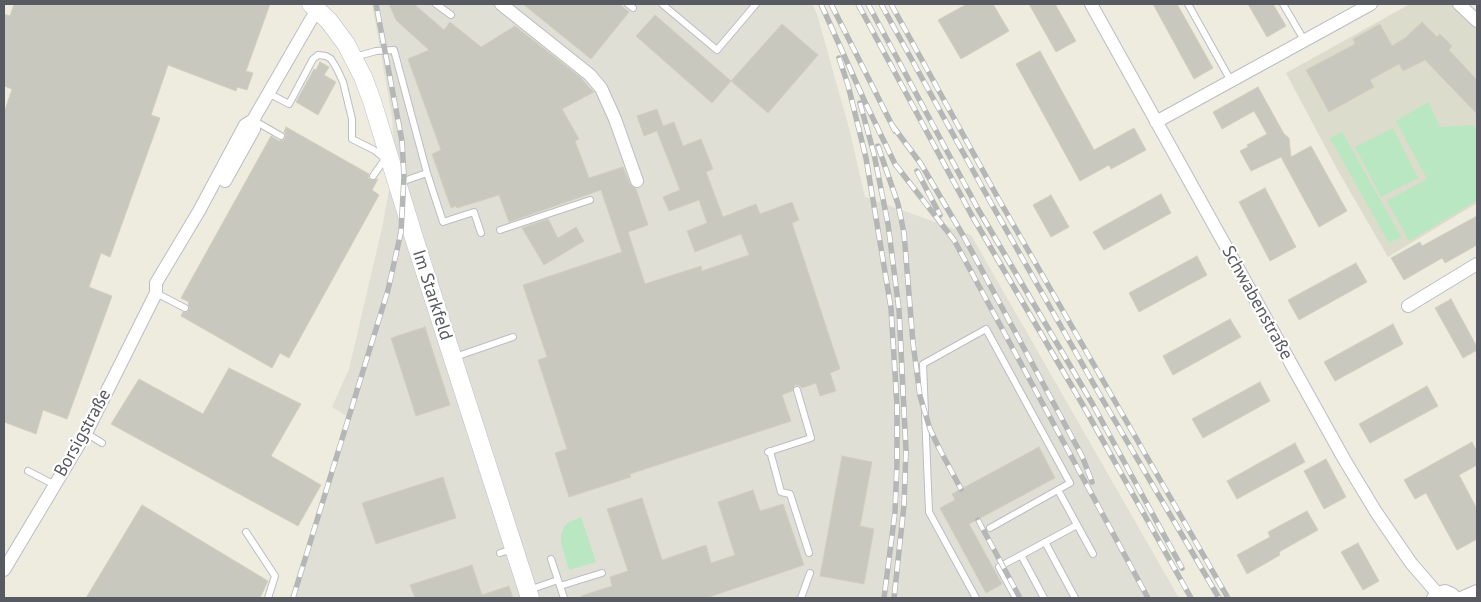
<!DOCTYPE html>
<meta charset="utf-8">
<style>
body{margin:0}
#map{position:relative;width:1481px;height:602px;overflow:hidden;background:#edecde;font-family:"PT Sans",sans-serif}
canvas{display:block}
.frame{position:absolute;inset:0;border:5px solid #585a61;pointer-events:none}
</style>
<div id="map">
<canvas width="1481" height="602"></canvas>
<div class="frame"></div>
</div>
<script>
const context = document.querySelector('canvas').getContext('2d');
context.lineJoin = 'round';
function fillPath(path, color) { context.fillStyle = color; context.fill(path, 'evenodd'); }
const poly = rows => new Path2D(rows.map(r => 'M' + r).join(''));
function trace(path, color, width, dash) { context.strokeStyle = color; context.lineWidth = width; context.lineCap = dash ? 'butt' : 'round'; context.setLineDash(dash || []); context.stroke(path); }
function drawText(font, color, halo, rows, align = 'center') {
  context.font = font + ' "PT Sans",sans-serif'; context.lineWidth = 4.5; context.setLineDash([]); context.textBaseline = 'middle'; context.strokeStyle = halo; context.fillStyle = color; for (const [text, x, y, turn = 0] of rows) {
    context.save(); context.translate(x, y); context.rotate((+turn || 0) * Math.PI / 180); context.textAlign = isNaN(turn) ? turn : align; if (halo) context.strokeText(text, 0, 0); context.fillText(text, 0, 0); context.restore();
  }
}
const industrial = poly([
 [372,4,812,4,817,14,849,128,865,197,971,235,1179,598,290,598,349,424,350,418,332,407,349,369,382,228,395,157,392,117]
]);
const education = poly([
 [1410,4,1451,4,1477,29,1477,203,1388,257,1337,169,1286,73]
]);
const green = poly([
 [1428,102,1440,127,1473,125,1477,130,1477,200,1409,241,1387,201,1427,179,1396,121],
 [1393,128,1418,178,1381,197,1355,147],
 [1342,132,1401,237,1389,243,1330,138],
 [581,517,596,562,569,570,561,543,561,534,565,526,569,522]
]);
const building = poly([
 [14,4,270,4,246,71,253,73,247,90,237,87,236,91,168,65,151,115,160,118,110,257,101,253,89,287,112,296,67,419,43,410,36,434,4,422,4,113,12,89,4,86,4,14,10,16,14,4],
 [389,4,414,4,444,30,450,22,481,47,515,26,580,77,589,87,594,92,562,109,579,139,575,141,589,178,623,167,630,184,636,189,648,225,628,232,645,284,701,266,702,271,749,255,741,234,695,252,687,231,707,223,699,200,669,211,663,197,680,190,657,131,644,136,637,116,657,109,663,126,674,122,683,146,701,139,713,169,706,172,723,217,756,204,760,214,792,202,799,220,792,223,840,369,830,373,836,391,820,396,816,383,802,388,799,385,795,385,792,391,782,395,791,421,630,474,631,477,569,497,555,453,567,449,538,360,547,357,523,285,622,252,601,190,509,222,499,195,457,208,456,206,451,208,432,154,441,150,408,59,429,50,396,20,389,4],
 [523,4,619,4,629,12,591,59,523,4],
 [967,4,993,4,1009,31,961,59,938,20,967,4],
 [1029,4,1055,4,1076,41,1056,52,1029,4],
 [1153,4,1177,4,1213,68,1194,79,1153,4],
 [1248,4,1273,4,1286,26,1267,37,1248,4],
 [655,15,731,81,712,103,636,36,655,15],
 [1422,22,1437,37,1440,34,1452,46,1449,50,1477,80,1477,114,1425,60,1403,71,1399,64,1370,80,1374,87,1329,112,1306,70,1355,44,1353,39,1380,24,1392,46,1405,38,1422,22],
 [782,24,818,55,768,113,731,81,782,24],
 [1040,51,1094,150,1134,128,1146,150,1111,169,1109,165,1080,181,1016,64,1040,51],
 [320,62,329,67,324,75,336,82,318,115,296,102,314,69,316,70,320,62],
 [1258,87,1284,134,1289,138,1291,157,1311,146,1347,211,1319,227,1281,157,1251,171,1240,151,1248,147,1247,145,1267,134,1254,111,1222,129,1213,112,1258,87],
 [286,127,369,174,368,178,371,180,378,179,372,190,379,195,289,358,280,353,272,368,181,316,183,312,187,312,190,308,188,304,189,302,181,298,271,136,279,141,284,140,286,135,284,132,286,127],
 [1265,188,1296,247,1270,261,1239,202,1265,188],
 [1161,194,1171,213,1104,250,1093,232,1161,194],
 [1051,195,1069,227,1051,237,1033,205,1051,195],
 [1477,216,1477,245,1445,263,1442,258,1404,280,1391,258,1420,242,1422,246,1477,216],
 [548,219,558,238,576,227,584,241,544,265,522,228,548,219],
 [1197,256,1207,275,1139,312,1129,293,1197,256],
 [1356,263,1367,282,1299,320,1288,300,1356,263],
 [1451,299,1477,347,1477,350,1463,358,1435,308,1451,299],
 [1230,319,1241,337,1173,375,1163,356,1230,319],
 [1393,324,1403,344,1335,381,1324,362,1393,324],
 [425,327,450,405,416,416,391,338,425,327],
 [229,368,301,404,271,456,321,485,298,526,111,424,139,379,203,414,229,368],
 [1260,382,1270,401,1203,438,1192,419,1260,382],
 [1427,386,1438,406,1370,443,1359,424,1427,386],
 [1472,442,1477,451,1477,465,1459,475,1477,509,1477,539,1457,550,1426,493,1415,499,1404,480,1472,442],
 [1295,443,1305,462,1237,499,1227,481,1295,443],
 [1039,447,1055,478,969,524,1002,584,986,593,940,508,955,500,952,494,1039,447],
 [842,456,872,462,860,526,874,529,864,584,820,576,842,456],
 [1326,459,1346,497,1324,509,1304,471,1326,459],
 [443,477,456,518,376,544,362,503,443,477],
 [753,490,760,511,783,504,804,565,706,598,582,598,581,596,612,586,610,577,628,571,607,509,642,498,662,560,706,545,711,563,735,555,718,502,753,490],
 [142,505,268,581,260,598,86,598,142,505],
 [1307,511,1318,530,1279,552,1280,555,1247,574,1237,555,1270,537,1268,532,1307,511],
 [1358,543,1379,581,1363,590,1341,552,1358,543],
 [472,565,482,595,509,586,513,598,415,598,410,585,472,565]
]);
const lane = poly([
 [436,4,451,15],
 [628,4,633,8],
 [662,4,717,50,756,4],
 [1188,4,1231,81],
 [1283,4,1304,40],
 [355,57,376,51,394,50,427,173,443,222,474,212,481,233],
 [268,93,289,104,313,59,318,55,326,56,331,59,337,69,343,82,352,119,352,139,374,150,384,158],
 [253,120,281,136],
 [373,176,385,159],
 [398,183,427,173],
 [500,230,590,200],
 [156,293,185,308],
 [455,357,513,337],
 [86,433,102,443],
 [770,451,781,492,790,494,809,553],
 [768,452,811,438,797,390],
 [28,471,55,485],
 [1058,490,1093,554],
 [246,532,275,576,268,598],
 [1045,542,1075,598],
 [500,553,513,549],
 [1021,555,1044,598],
 [551,559,558,580],
 [560,586,602,573],
 [529,590,558,580,564,598],
 [801,598,810,573],
 [976,598,929,512,923,364,986,329,1070,483,990,528],
 [1016,598,999,567,1077,525]
]);
const street = poly([
 [501,4,590,75,601,88,615,119,637,181],
 [1091,4,1344,459,1376,512,1411,563,1437,593],
 [1459,4,1477,21],
 [1156,122,1371,4],
 [225,181,254,129,253,120],
 [1408,306,1477,264],
 [4,570,86,433,156,293,156,283,199,211,245,125,253,120,320,4],
 [1433,598,1437,593,1445,591,1452,594,1456,598],
 [1461,598,1477,591]
]);
const secondary = poly([
 [311,4,329,21,346,44,363,77,372,101,415,241,530,598]
]);
const rail = poly([
 [821,4,865,102,895,164,954,240,1148,598],
 [831,4,895,131],
 [858,4,971,214,1084,407,1191,598],
 [868,4,978,209,1092,403,1182,568],
 [881,4,991,203,1101,397,1219,598],
 [891,4,998,198,1228,598],
 [839,58,848,85,866,158,891,308,897,406,897,463,895,512,884,598],
 [860,103,874,154,888,224,899,310,906,450,904,505,894,598],
 [892,125,921,164,964,237,1082,456,1092,482],
 [878,146,898,204,904,233,913,343,920,396,930,429,939,448,961,489],
 [917,171,940,215],
 [978,520,1020,598],
 [293,598,388,290,401,232,404,177,402,141,376,4]
]);
const streetNames = [
 ["Im Starkfeld",432,295,72],
 ["Schwabenstraße",1257,303,61],
 ["Borsigstraße",83,433,-61]
];
fillPath(industrial, '#e0dfd6');
fillPath(education, '#dcdccd');
fillPath(green, '#b8e7c1');
fillPath(building, '#c9c8be');
trace(building, '#d2cfbd', 1);
trace(lane, '#bcbdc4', 8);
trace(street, '#bcbdc4', 14);
trace(secondary, '#bcbec6', 19);
trace(lane, '#fff', 6);
trace(street, '#fff', 12);
trace(secondary, '#fff', 18);
trace(rail, '#b5b6b6', 5.5);
trace(rail, '#fff', 4, [11]);
drawText('18px', '#585a61', '#fff', streetNames);
</script>
